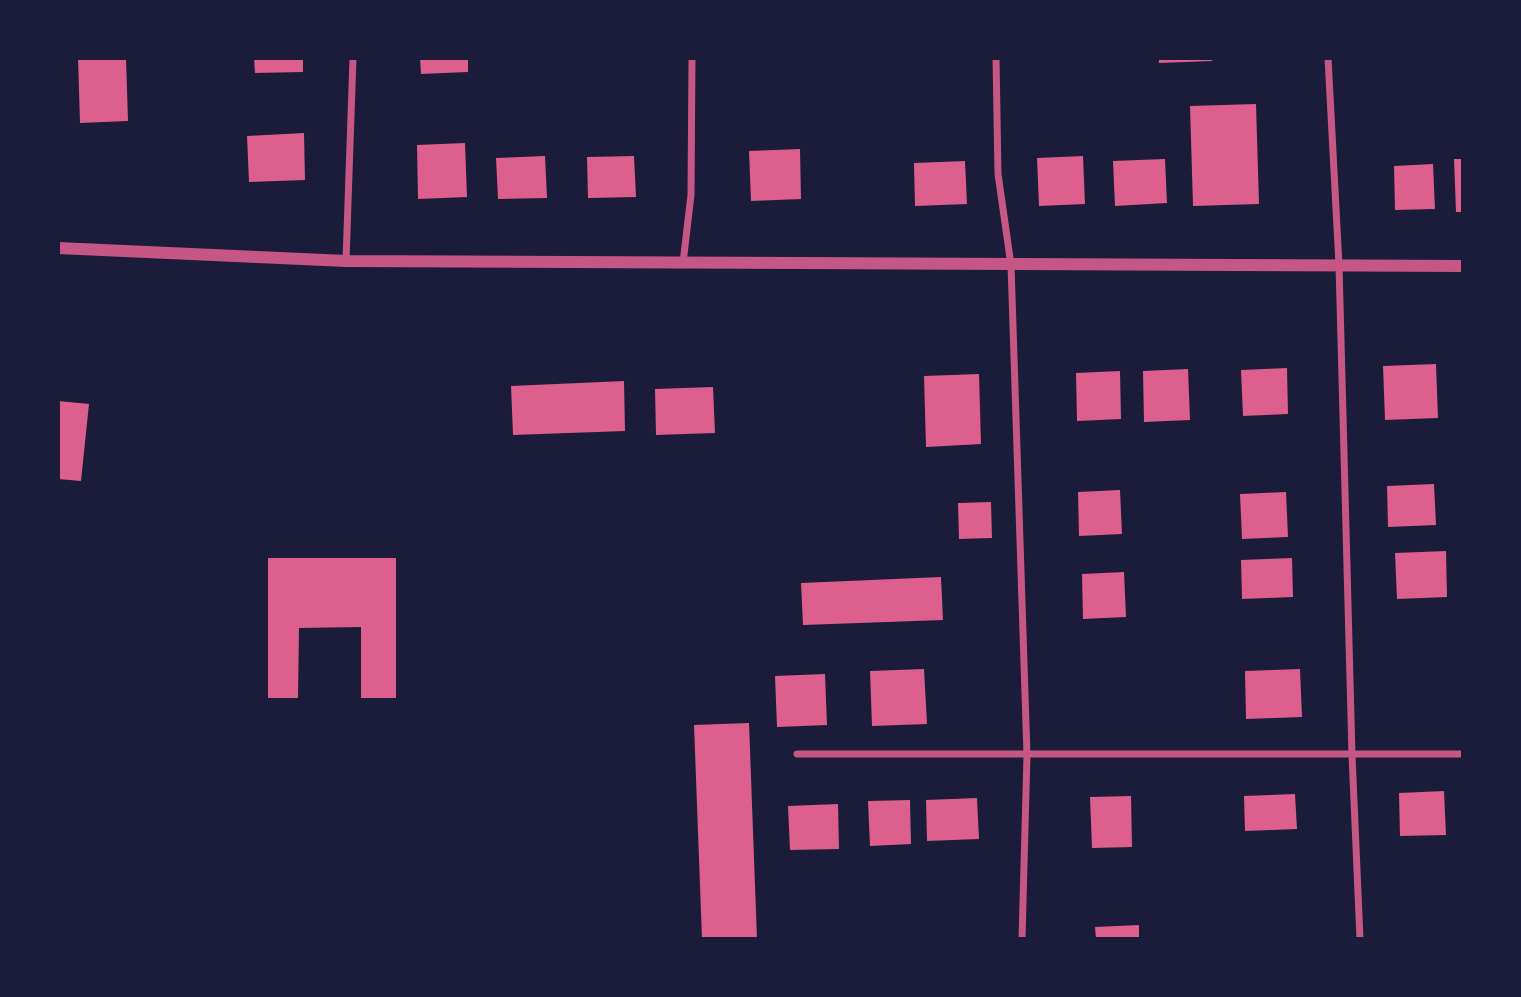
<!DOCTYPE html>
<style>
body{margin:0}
#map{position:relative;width:1521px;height:997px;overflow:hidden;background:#1b1b3a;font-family:Mulish,sans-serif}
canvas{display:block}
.frame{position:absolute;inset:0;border:60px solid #1b1b3a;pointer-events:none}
</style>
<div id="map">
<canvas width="1521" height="997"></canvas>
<div class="frame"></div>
</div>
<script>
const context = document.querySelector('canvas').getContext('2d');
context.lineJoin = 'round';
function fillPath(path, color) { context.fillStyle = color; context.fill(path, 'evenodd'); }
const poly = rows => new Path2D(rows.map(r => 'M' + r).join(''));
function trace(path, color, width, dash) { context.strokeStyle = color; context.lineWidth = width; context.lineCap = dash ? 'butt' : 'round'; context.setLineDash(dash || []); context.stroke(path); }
const building = poly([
 [78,58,126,58,128,121,80,123],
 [254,58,303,58,303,72,255,73],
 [420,58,468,58,468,72,421,74],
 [1159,58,1212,58,1212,61,1159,63],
 [1256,104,1259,204,1193,206,1190,106],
 [304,133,305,180,249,182,247,136],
 [465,143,467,197,418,199,417,145],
 [800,149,801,199,751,201,749,151],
 [545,156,547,198,498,199,496,158],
 [634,156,636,197,588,198,587,157],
 [1083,156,1085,204,1039,206,1037,158],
 [1165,159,1167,203,1115,206,1113,161],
 [1454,159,1463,159,1463,212,1456,212],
 [965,161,967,204,915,206,914,163],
 [1433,164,1435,209,1395,210,1394,166],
 [1436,364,1438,418,1385,420,1383,366],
 [1287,368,1288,414,1243,416,1241,370],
 [1188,369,1190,420,1144,422,1143,371],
 [1120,371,1121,419,1077,421,1076,373],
 [979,374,981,444,926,447,924,376],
 [624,381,625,431,513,435,511,386],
 [713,387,715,433,656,435,655,389],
 [58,401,89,404,81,481,58,479],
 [1434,484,1436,525,1388,527,1387,486],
 [1120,490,1122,534,1079,536,1078,492],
 [1286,492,1288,537,1242,539,1240,494],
 [991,502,992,538,959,539,958,503],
 [1446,551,1447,597,1397,599,1395,553],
 [268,558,396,558,396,698,361,698,361,627,299,628,298,698,268,698],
 [1292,558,1293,597,1242,599,1241,560],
 [1124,572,1126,617,1083,619,1082,574],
 [941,577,943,620,803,625,801,583],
 [924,669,927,724,872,726,870,671],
 [1300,669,1302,717,1246,719,1245,671],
 [825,674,827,725,777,727,775,676],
 [749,723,757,939,702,939,694,725],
 [1444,791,1446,835,1400,836,1399,793],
 [1295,794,1297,829,1245,831,1244,796],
 [1131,796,1132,847,1092,848,1090,797],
 [977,798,979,839,927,841,926,800],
 [910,800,911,844,870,846,868,801],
 [838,804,839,849,790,850,788,806],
 [1139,925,1139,939,1096,939,1095,927]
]);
const minor = poly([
 [996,58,998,174,1011,265,1027,755,1022,939],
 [1328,58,1339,265,1352,755,1360,939],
 [346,261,353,58],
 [683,263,691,195,692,58],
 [797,754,1463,754]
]);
const tertiary = poly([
 [58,248,346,261,1463,266]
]);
fillPath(building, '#dd5f8e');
trace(minor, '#c65784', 7);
trace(tertiary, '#c65784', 12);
</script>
